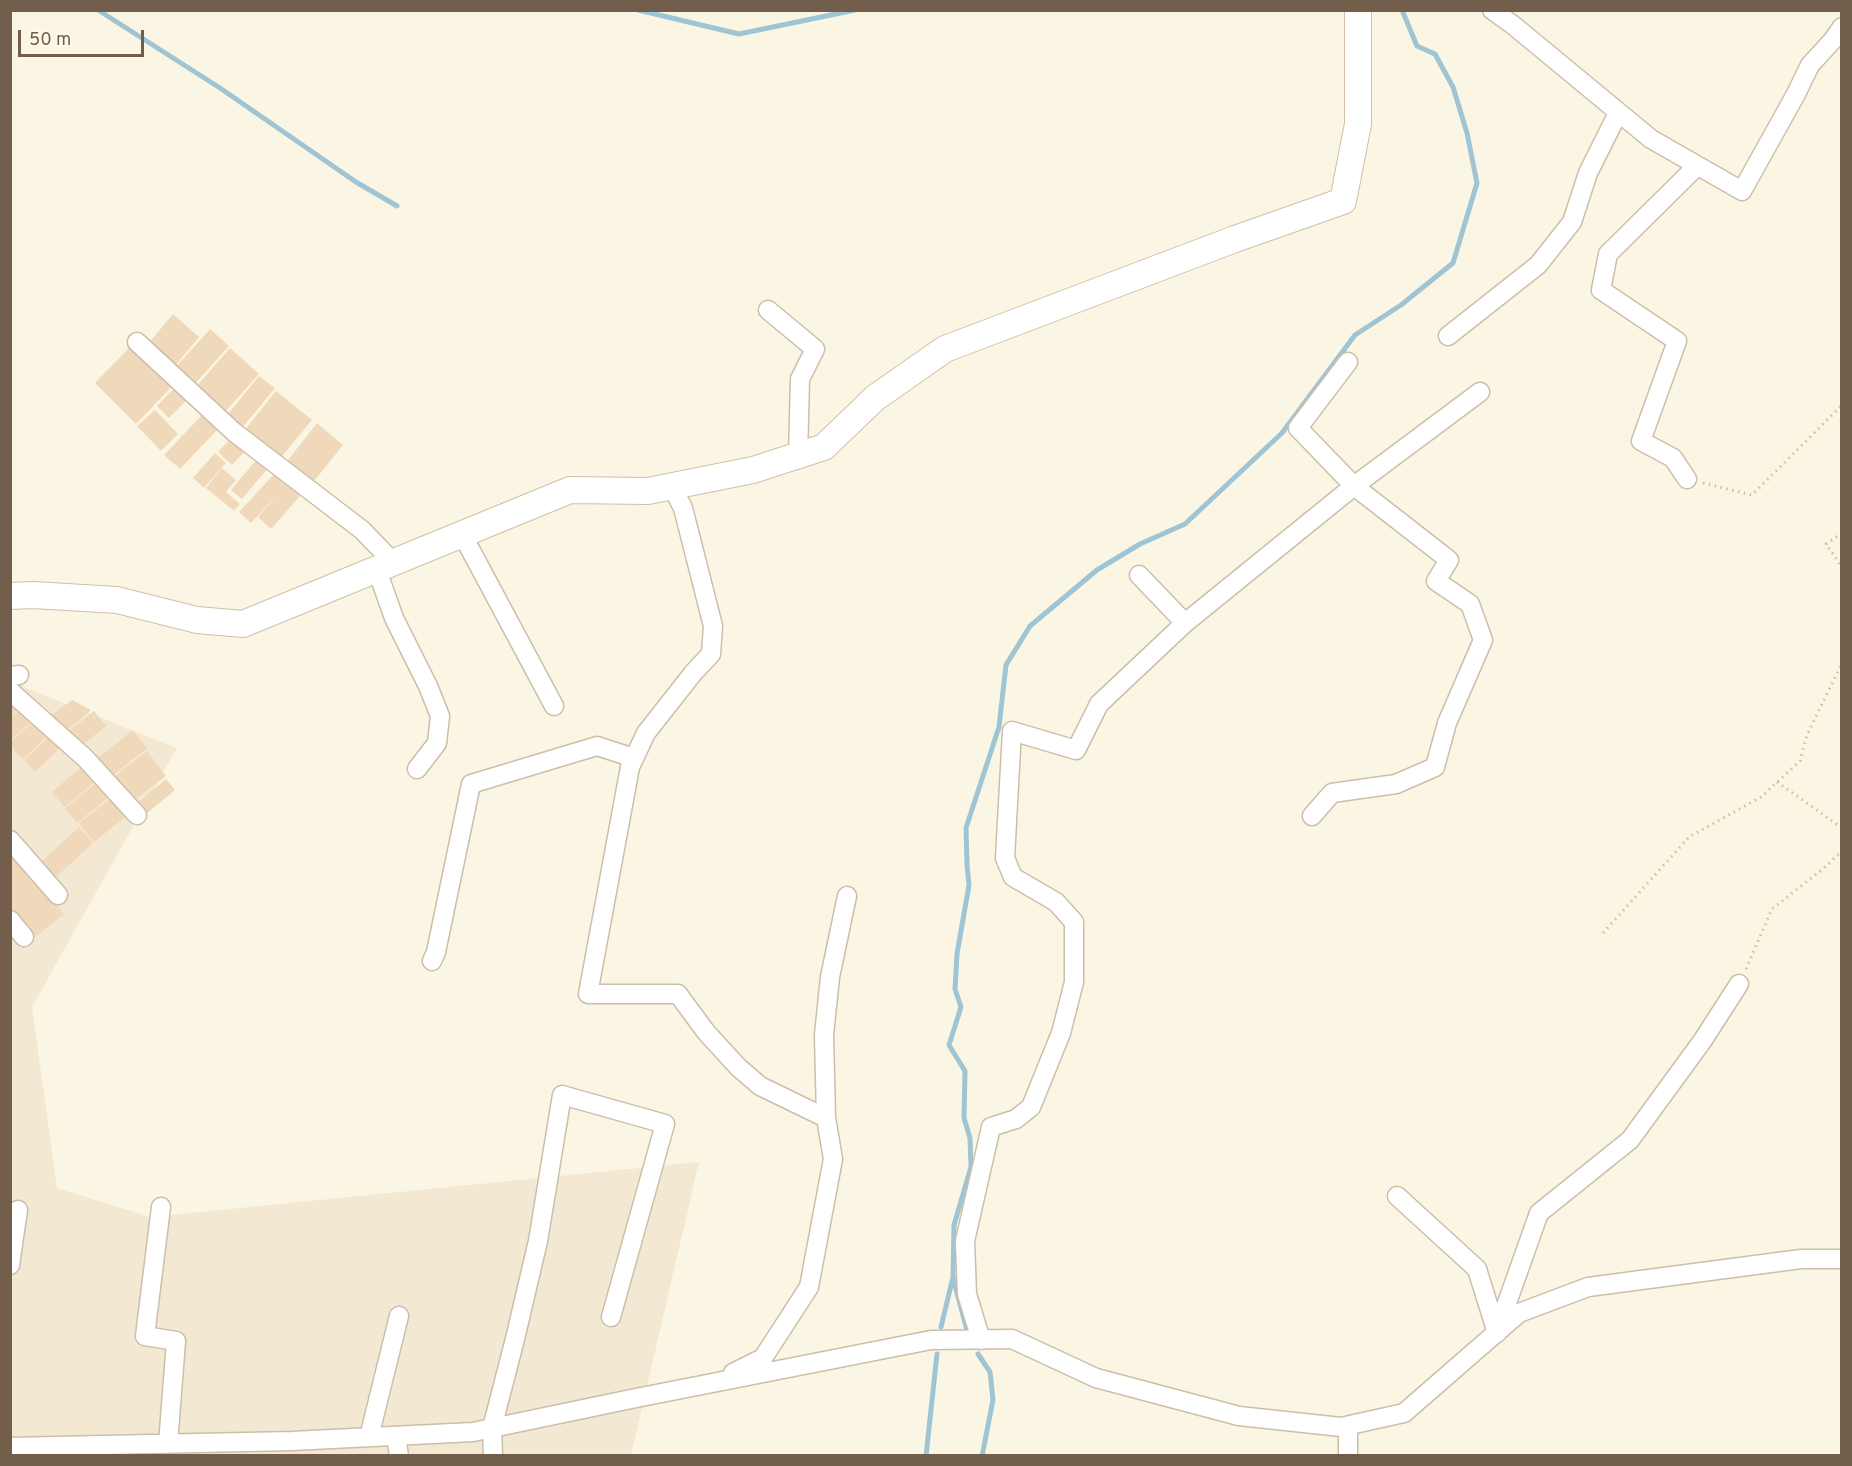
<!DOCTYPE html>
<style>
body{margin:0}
#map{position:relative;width:1852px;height:1466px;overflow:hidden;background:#fbf6e3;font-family:Overpass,sans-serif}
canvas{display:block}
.frame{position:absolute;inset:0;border:12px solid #725e4a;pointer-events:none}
.scale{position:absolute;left:18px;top:30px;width:126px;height:27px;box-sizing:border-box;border:3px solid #725e4a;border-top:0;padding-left:8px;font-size:18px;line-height:21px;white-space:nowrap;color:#725e4a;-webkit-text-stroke:4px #fef9e9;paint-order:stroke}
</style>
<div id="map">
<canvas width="1852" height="1466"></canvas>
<div class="frame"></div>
<div class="scale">50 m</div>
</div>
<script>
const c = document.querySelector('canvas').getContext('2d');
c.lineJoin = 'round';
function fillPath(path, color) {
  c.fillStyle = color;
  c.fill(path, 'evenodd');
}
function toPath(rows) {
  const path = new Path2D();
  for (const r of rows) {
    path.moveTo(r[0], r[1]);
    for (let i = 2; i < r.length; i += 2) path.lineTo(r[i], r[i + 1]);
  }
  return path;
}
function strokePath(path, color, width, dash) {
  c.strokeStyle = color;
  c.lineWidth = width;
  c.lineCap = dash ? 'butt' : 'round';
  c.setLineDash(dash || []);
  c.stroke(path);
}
fillPath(toPath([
 [10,670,24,687,177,748,32,1007,57,1188,150,1217,699,1162,631,1455,11,1455]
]), '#f3e8d2');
strokePath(toPath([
 [98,10,220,88,356,182,397,206],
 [638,10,739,34,855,10],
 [953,1278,967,1330],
 [941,1327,953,1277,954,1225,971,1167,970,1138,964,1118,965,1071,949,1045,961,1007,955,989,957,954,969,885,967,865,966,828,999,727,1006,665,1030,626,1097,570,1140,544,1185,524,1282,433,1355,335,1401,305,1453,263,1477,183,1467,133,1453,87,1435,54,1417,46,1402,10],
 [978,1354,990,1372,993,1400,982,1456],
 [926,1456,937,1354]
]), '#9fc5d5', 5);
fillPath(toPath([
 [173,314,199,337,175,366,149,343],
 [210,329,229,346,194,385,175,368],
 [133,344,174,384,136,424,95,383],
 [230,348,259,374,225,412,196,387],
 [259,376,275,388,242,428,227,415],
 [176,386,188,399,169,418,157,406],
 [276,391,312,420,279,460,244,431],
 [155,410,178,434,161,451,137,426],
 [203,414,218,429,180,469,164,455],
 [317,423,343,445,311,485,285,464],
 [231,438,245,451,232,465,218,452],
 [215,453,226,463,204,488,193,478],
 [257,459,268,468,242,499,231,490],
 [222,468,236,480,226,492,240,504,234,511,206,488],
 [275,473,300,496,271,529,258,517,279,493,251,523,239,512],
 [10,700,18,709,10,716],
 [72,700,91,710,65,732,49,717],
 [20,709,32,721,10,741,10,718],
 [94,711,106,726,79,748,67,733],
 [35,720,48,735,23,759,10,746,10,743],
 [133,730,147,748,113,775,98,758],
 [50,736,61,747,35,772,24,760],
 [147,751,166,776,134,800,115,776],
 [85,764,97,780,64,807,52,792],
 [166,779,175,790,145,815,136,804],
 [99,781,111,795,77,823,65,808],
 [114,796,129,814,94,842,79,823],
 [79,827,93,843,55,878,41,862],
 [10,849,64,914,34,938,10,909]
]), '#f0d8bb');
const street = toPath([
 [1492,10,1513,25,1651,139,1742,191,1796,94,1810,65,1833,40,1842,27],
 [768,310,815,349,800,379,798,455],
 [1448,336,1538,265,1572,222,1588,173,1618,113],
 [137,342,234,432,362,530,394,563],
 [1687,479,1673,458,1641,441,1677,341,1601,290,1608,254,1697,166],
 [672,487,683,508,713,626,711,654,694,672,646,733,630,767,588,994,678,994,706,1032,738,1067,760,1086,826,1118,833,1159,809,1287,763,1358,733,1373],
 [462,534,554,706],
 [377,570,394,618,428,686,440,716,437,743,417,769],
 [1185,623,1354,486,1480,392],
 [10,676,19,675],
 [10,691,85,758,137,815],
 [1312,816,1332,793,1396,784,1435,767,1447,723,1483,640,1470,604,1436,581,1449,560,1354,486,1298,428,1348,362],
 [10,840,58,895],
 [10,920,24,937],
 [432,961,436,952,471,784,597,746,634,758],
 [826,1118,824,1035,830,977,847,896],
 [1397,1196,1477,1269,1497,1333],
 [161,1207,145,1336,176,1341,168,1444],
 [10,1265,18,1210],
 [1497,1331,1539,1213,1630,1140,1703,1040,1739,984],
 [981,1340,967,1294,965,1241,991,1127,1016,1119,1031,1107,1061,1033,1074,982,1074,922,1056,902,1013,877,1005,858,1012,731,1076,750,1099,704,1185,623,1139,575],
 [396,1436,399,1456],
 [369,1437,399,1316],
 [10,1447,292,1441,473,1432,636,1398,931,1340,1012,1339,1096,1378,1239,1416,1341,1427,1404,1413,1519,1313,1588,1287,1801,1259,1842,1259],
 [493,1456,492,1428,515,1339,538,1241,562,1095,665,1124,611,1317],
 [1348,1456,1348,1426]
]);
const secondary = toPath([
 [10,596,33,595,117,600,197,620,243,624,570,490,648,491,753,470,824,447,875,398,945,349,1235,239,1343,201,1358,124,1358,10]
]);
strokePath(street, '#ccbeaa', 21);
strokePath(secondary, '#cfbfa8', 28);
strokePath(toPath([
 [1703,483,1752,495,1842,405],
 [1842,533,1826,544,1842,567],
 [1777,782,1842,828],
 [1603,933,1689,837,1761,797,1800,761,1807,735,1842,663],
 [1746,969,1772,909,1824,868,1842,851]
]), '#d4bc9f', 3, [1.5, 4.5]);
strokePath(street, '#fff', 18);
strokePath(secondary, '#fff', 26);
</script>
